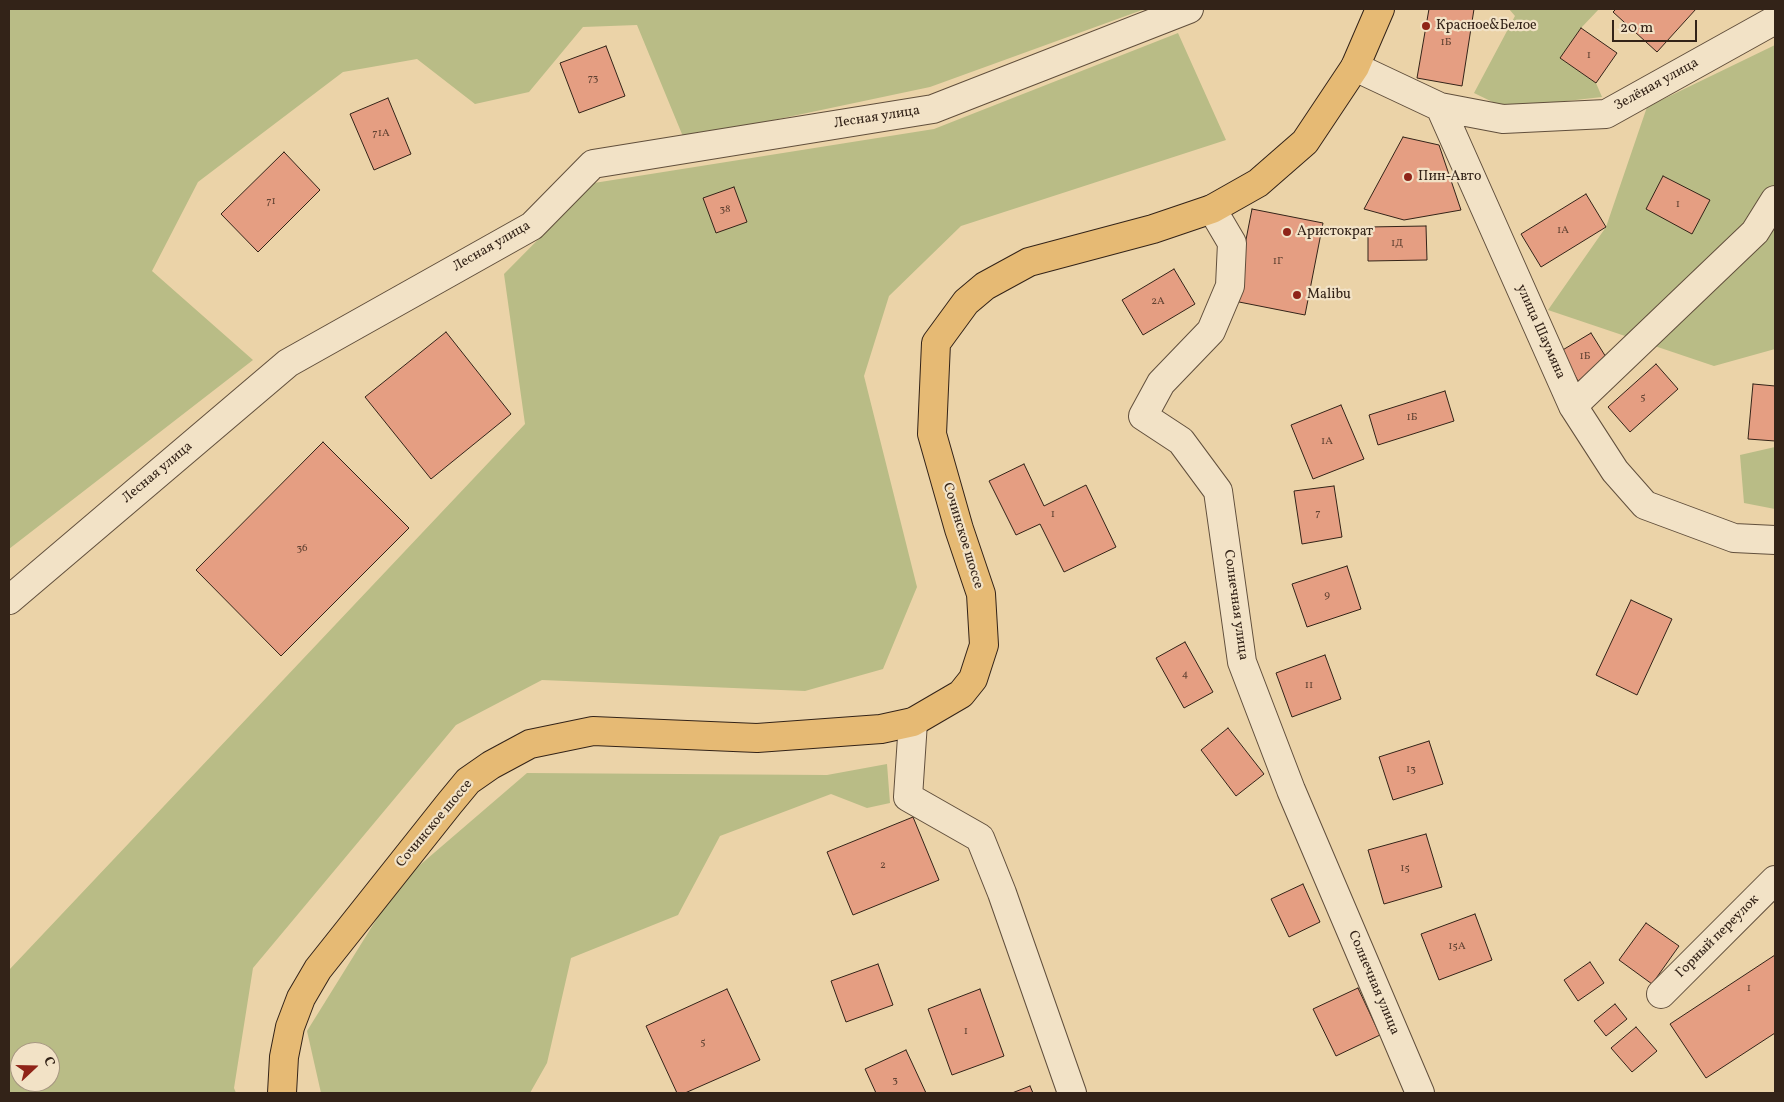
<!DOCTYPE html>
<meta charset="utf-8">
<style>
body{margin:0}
#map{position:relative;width:1784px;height:1102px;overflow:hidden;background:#ebd3a8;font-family:Vollkorn,serif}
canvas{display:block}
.frame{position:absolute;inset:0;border:10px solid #332318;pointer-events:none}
.north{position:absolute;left:10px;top:1042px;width:50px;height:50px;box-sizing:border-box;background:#f2e2c6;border:1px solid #a69680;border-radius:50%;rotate:69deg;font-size:14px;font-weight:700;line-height:20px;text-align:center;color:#332318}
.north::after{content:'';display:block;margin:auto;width:18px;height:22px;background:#8f2418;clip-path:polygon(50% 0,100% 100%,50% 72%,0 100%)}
.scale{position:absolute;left:1612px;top:20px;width:85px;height:22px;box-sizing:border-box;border:2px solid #332318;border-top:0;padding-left:6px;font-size:15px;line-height:18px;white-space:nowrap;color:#332318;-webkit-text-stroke:4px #f2e2c6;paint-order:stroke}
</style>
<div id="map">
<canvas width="1784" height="1102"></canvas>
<div class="frame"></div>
<div class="north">С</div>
<div class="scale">20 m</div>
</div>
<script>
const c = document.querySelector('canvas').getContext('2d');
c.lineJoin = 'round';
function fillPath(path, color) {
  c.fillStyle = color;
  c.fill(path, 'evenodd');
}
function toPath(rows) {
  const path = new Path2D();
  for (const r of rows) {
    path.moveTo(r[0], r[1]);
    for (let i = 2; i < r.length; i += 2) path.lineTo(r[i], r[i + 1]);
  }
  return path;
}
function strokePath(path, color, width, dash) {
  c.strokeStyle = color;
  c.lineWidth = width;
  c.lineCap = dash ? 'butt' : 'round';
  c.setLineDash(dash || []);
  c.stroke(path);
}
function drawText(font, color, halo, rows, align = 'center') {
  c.font = font + ' Vollkorn,serif';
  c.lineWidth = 4.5;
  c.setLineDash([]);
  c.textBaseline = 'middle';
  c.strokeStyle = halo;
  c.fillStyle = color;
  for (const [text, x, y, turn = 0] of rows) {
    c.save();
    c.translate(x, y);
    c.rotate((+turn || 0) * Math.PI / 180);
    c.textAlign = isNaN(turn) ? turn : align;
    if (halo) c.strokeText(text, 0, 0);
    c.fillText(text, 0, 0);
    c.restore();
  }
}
fillPath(toPath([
 [9,9,1145,9,930,87,684,139,637,25,583,27,529,92,475,104,417,59,343,72,198,182,152,271,253,360,9,549],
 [1509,9,1599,9,1581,28,1560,58,1596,83,1602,97,1505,108,1474,93,1515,16],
 [1178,33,1226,140,961,226,889,296,864,376,917,587,883,669,805,691,542,680,456,725,253,968,234,1088,236,1093,9,1093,9,970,525,424,504,274,594,183,934,129],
 [20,1052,50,1052,50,1082,20,1082],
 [1775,45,1775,349,1714,366,1548,310,1606,227,1647,107],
 [1775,447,1775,509,1744,503,1740,455],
 [887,764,890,803,867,808,831,794,720,836,678,915,571,958,547,1063,530,1093,321,1093,307,1031,399,883,527,773,827,775]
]), '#b9bc86');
const building = toPath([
 [1429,9,1474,9,1462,86,1417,78,1429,9],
 [1616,9,1696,9,1657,52,1613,12,1616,9],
 [1581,28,1617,53,1596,83,1560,58,1581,28],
 [606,46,625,96,579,113,560,63,606,46],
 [388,98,411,154,374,170,350,114,388,98],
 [1403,137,1439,145,1461,210,1404,220,1364,209,1403,137],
 [284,152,320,190,258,252,221,214,284,152],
 [1663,176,1710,200,1692,234,1646,209,1663,176],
 [734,187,747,222,716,233,703,198,734,187],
 [1586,194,1606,227,1541,267,1521,234,1586,194],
 [1252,209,1323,223,1305,315,1234,301,1252,209],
 [1426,226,1427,260,1368,261,1368,227,1426,226],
 [1174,269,1195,304,1143,335,1122,300,1174,269],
 [446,332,511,414,431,479,365,397,446,332],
 [1591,333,1609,362,1578,381,1561,351,1591,333],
 [1656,364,1678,389,1630,432,1608,407,1656,364],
 [1753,384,1775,386,1775,441,1748,439,1753,384],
 [1445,391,1454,421,1378,445,1369,415,1445,391],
 [1341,405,1364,459,1313,479,1291,425,1341,405],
 [323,442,409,528,281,656,196,570,323,442],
 [1024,464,1044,506,1086,485,1116,547,1064,572,1040,524,1016,535,989,481,1024,464],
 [1334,486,1342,537,1302,544,1294,491,1334,486],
 [1347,566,1361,609,1307,627,1292,584,1347,566],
 [1631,600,1672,619,1637,695,1596,675,1631,600],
 [1185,642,1213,692,1184,708,1156,658,1185,642],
 [1325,655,1341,699,1292,717,1276,673,1325,655],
 [1228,728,1264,774,1236,796,1201,750,1228,728],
 [1429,741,1443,784,1393,800,1379,757,1429,741],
 [913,817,939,880,853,915,827,852,913,817],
 [1426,834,1442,887,1384,904,1368,850,1426,834],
 [1303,884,1320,922,1289,937,1271,899,1303,884],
 [1475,914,1492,960,1439,980,1421,934,1475,914],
 [1646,923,1679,946,1652,984,1619,960,1646,923],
 [1775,955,1775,1033,1706,1078,1670,1024,1775,955],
 [1590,962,1604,983,1578,1001,1564,980,1590,962],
 [878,964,893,1005,846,1022,831,981,878,964],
 [1358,988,1380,1035,1336,1056,1313,1009,1358,988],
 [727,989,760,1060,685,1093,677,1093,646,1026,727,989],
 [980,989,1004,1056,952,1075,928,1009,980,989],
 [1615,1004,1627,1019,1606,1036,1594,1021,1615,1004],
 [1636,1027,1657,1051,1632,1072,1611,1048,1636,1027],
 [906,1050,926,1093,876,1093,865,1069,906,1050],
 [1030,1086,1033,1093,1012,1093,1030,1086]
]);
fillPath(building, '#e59e82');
strokePath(building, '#332318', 1);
const minor = toPath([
 [1355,67,1440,107,1573,406,1615,471,1645,505,1734,538,1775,540],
 [1440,107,1503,119,1606,114,1775,20],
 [1212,209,1232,243,1230,286,1211,331,1161,383,1143,416,1181,441,1218,491,1242,662,1291,790,1420,1093],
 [1573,406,1755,232,1775,200],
 [9,600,288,363,532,226,593,164,933,109,1189,9],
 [913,722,908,797,980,838,1002,893,1072,1093],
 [1661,994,1775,880]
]);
const highway = toPath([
 [282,1093,284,1057,290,1027,301,998,318,969,449,804,468,781,491,765,530,744,593,731,757,738,881,729,913,722,961,694,973,679,984,645,981,594,959,529,932,434,936,343,966,302,985,286,1029,262,1153,229,1212,209,1258,183,1305,142,1355,67,1380,9]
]);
strokePath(minor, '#614f3c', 30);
strokePath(highway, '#332318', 30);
strokePath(minor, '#f2e2c6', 28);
strokePath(highway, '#e6ba74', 28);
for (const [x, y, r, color] of [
 [1426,26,5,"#8f2418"],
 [1408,177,5,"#8f2418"],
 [1287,232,5,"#8f2418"],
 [1297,295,5,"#8f2418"]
]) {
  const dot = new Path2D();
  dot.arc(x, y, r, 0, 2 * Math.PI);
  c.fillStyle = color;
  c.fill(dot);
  strokePath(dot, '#f2e2c6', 2);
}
drawText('11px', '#604232', null, [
 ["1Б",1446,43],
 ["1",1589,56],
 ["73",593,79],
 ["71А",381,134],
 ["71",271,202],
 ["1",1678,205],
 ["38",725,210],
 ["1А",1563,231],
 ["1Д",1397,244],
 ["1Г",1278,262],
 ["2А",1158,302],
 ["1Б",1585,357],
 ["5",1643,398],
 ["1Б",1412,418],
 ["1А",1327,442],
 ["7",1318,514],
 ["1",1053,515],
 ["36",302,549],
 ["9",1327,596],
 ["4",1185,675],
 ["11",1309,686],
 ["13",1411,770],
 ["2",883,866],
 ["15",1405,869],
 ["15А",1457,947],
 ["1",1749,989],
 ["1",966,1032],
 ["5",703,1043],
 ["3",895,1081]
]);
drawText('14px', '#332318', '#f2e2c6', [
 ["Красное&Белое",1436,26],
 ["Пин-Авто",1418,177],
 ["Аристократ",1297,232],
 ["Malibu",1307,295]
], 'left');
drawText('14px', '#332318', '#f2e2c6', [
 ["Зелёная улица",1657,85,-29],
 ["Лесная улица",877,118,-9],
 ["Лесная улица",492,247,-30],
 ["улица Шаумяна",1540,332,66],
 ["Лесная улица",158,473,-40],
 ["Сочинское шоссе",962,536,73],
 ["Солнечная улица",1235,605,82],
 ["Сочинское шоссе",435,824,-50],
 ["Горный переулок",1718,937,-45],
 ["Солнечная улица",1373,983,67]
]);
</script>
